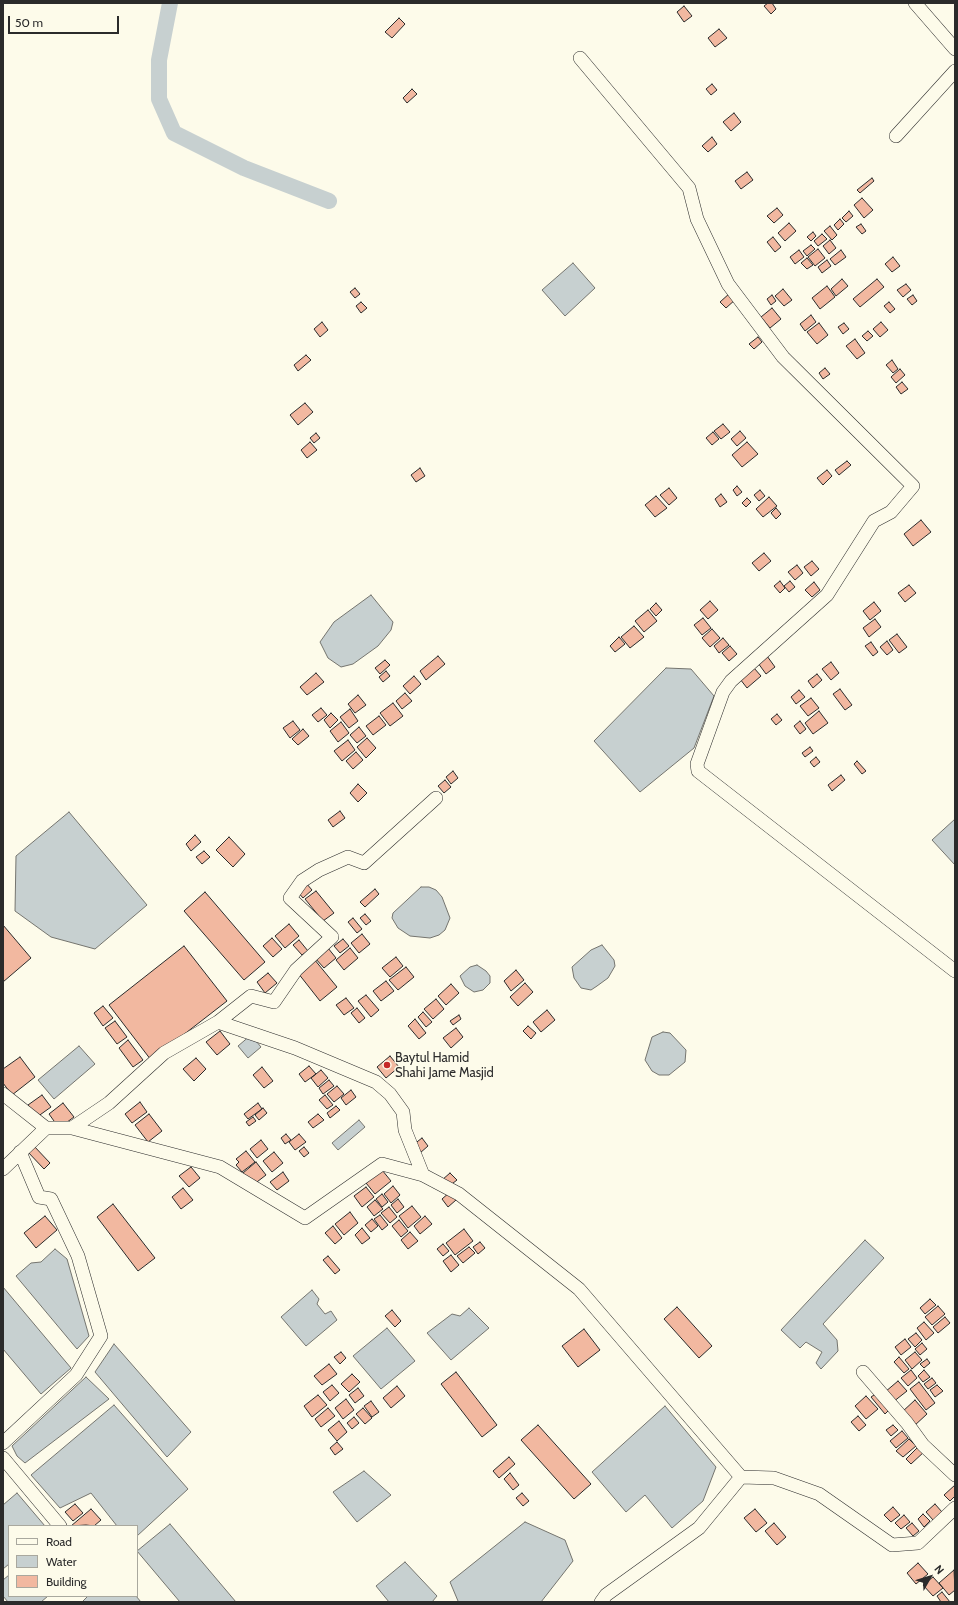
<!DOCTYPE html>
<style>
body{margin:0}
#map{position:relative;width:958px;height:1605px;overflow:hidden;background:#fdfbea;font-family:Cabin,sans-serif}
canvas{display:block}
.frame{position:absolute;inset:0;border:4px solid #2b2b2b;pointer-events:none}
.legend{position:absolute;left:8px;top:1525px;width:130px;height:72px;box-sizing:border-box;background:#fdfbea;border:1px solid #a9a89e;margin:0;padding:5px 7px;list-style:none;font-size:12px;color:#2b2b2b}
.legend li{display:flex;align-items:center;gap:8px;height:20px}
.legend b{width:20px;border:1px solid #a9a89e}
.north{position:absolute;left:910px;top:1557px;width:40px;height:40px;-webkit-text-stroke:3px #fdfbea;paint-order:stroke;rotate:51deg;font-size:11px;font-weight:700;line-height:16px;text-align:center;color:#2b2b2b}
.north::after{content:'';display:block;margin:auto;width:14px;height:18px;background:#2b2b2b;clip-path:polygon(50% 0,100% 100%,50% 72%,0 100%)}
.scale{position:absolute;left:8px;top:16px;width:111px;height:18px;box-sizing:border-box;border:2px solid #2b2b2b;border-top:0;padding-left:5px;font-size:12px;line-height:14px;white-space:nowrap;color:#2b2b2b;-webkit-text-stroke:3px #fdfbea;paint-order:stroke}
</style>
<div id="map">
<canvas width="958" height="1605"></canvas>
<div class="frame"></div>
<ul class="legend">
<li><b style="height:5px;background:#fdfbea"></b>Road</li>
<li><b style="height:11px;background:#c7d0d0"></b>Water</li>
<li><b style="height:11px;background:#f2b8a0"></b>Building</li>
</ul>
<div class="north">N</div>
<div class="scale">50 m</div>
</div>
<script>
const c = document.querySelector('canvas').getContext('2d');
c.lineJoin = 'round';
function fillPath(path, color) {
  c.fillStyle = color;
  c.fill(path, 'evenodd');
}
function toPath(rows) {
  const path = new Path2D();
  for (const r of rows) {
    path.moveTo(r[0], r[1]);
    for (let i = 2; i < r.length; i += 2) path.lineTo(r[i], r[i + 1]);
  }
  return path;
}
function strokePath(path, color, width, dash) {
  c.strokeStyle = color;
  c.lineWidth = width;
  c.lineCap = dash ? 'butt' : 'round';
  c.setLineDash(dash || []);
  c.stroke(path);
}
function drawText(font, color, halo, rows, align = 'center') {
  c.font = font + ' Cabin,sans-serif';
  c.lineWidth = 3;
  c.setLineDash([]);
  c.textBaseline = 'middle';
  c.strokeStyle = halo;
  c.fillStyle = color;
  for (const [text, x, y, turn = 0] of rows) {
    c.save();
    c.translate(x, y);
    c.rotate((+turn || 0) * Math.PI / 180);
    c.textAlign = isNaN(turn) ? turn : align;
    if (halo) c.strokeText(text, 0, 0);
    c.fillText(text, 0, 0);
    c.restore();
  }
}
const water = toPath([
 [573,263,595,288,565,316,542,290,573,263],
 [371,595,393,622,391,630,378,646,353,664,341,667,328,658,320,642,334,622,371,595],
 [666,668,691,669,714,696,694,748,640,792,594,741,666,668],
 [69,812,147,905,95,949,51,937,15,911,16,856,69,812],
 [955,819,955,865,932,840,955,819],
 [421,887,429,887,436,890,442,897,450,918,445,930,439,935,430,938,410,936,398,928,392,918,393,913,421,887],
 [602,945,614,960,615,966,608,978,597,986,591,990,581,988,574,978,572,967,591,950,602,945],
 [477,965,486,971,490,976,490,983,483,990,474,992,465,986,460,976,470,967,477,965],
 [663,1032,670,1033,686,1050,685,1062,669,1075,659,1075,652,1071,645,1060,652,1037,663,1032],
 [251,1035,261,1047,248,1058,238,1046,251,1035],
 [79,1046,95,1064,54,1099,38,1080,79,1046],
 [359,1120,365,1127,338,1150,332,1143,359,1120],
 [865,1240,884,1258,823,1324,837,1340,838,1351,821,1369,816,1363,822,1352,806,1342,800,1348,781,1330,865,1240],
 [55,1249,67,1259,89,1336,77,1349,16,1276,31,1263,41,1262,55,1249],
 [3,1287,71,1368,41,1394,3,1349,3,1287],
 [312,1290,319,1299,317,1304,325,1314,331,1311,337,1320,306,1346,281,1317,312,1290],
 [469,1308,489,1328,451,1360,427,1333,452,1314,460,1316,469,1308],
 [387,1328,415,1361,381,1389,353,1356,387,1328],
 [114,1344,191,1432,167,1457,95,1372,114,1344],
 [86,1377,109,1399,25,1463,17,1456,12,1446,86,1377],
 [114,1405,188,1489,137,1536,137,1526,117,1526,91,1493,60,1508,31,1475,114,1405],
 [665,1406,716,1467,703,1501,672,1528,645,1495,626,1512,592,1472,665,1406],
 [364,1471,391,1495,357,1522,333,1492,364,1471],
 [17,1493,45,1526,9,1526,9,1564,3,1569,3,1505,17,1493],
 [525,1522,565,1540,573,1561,541,1602,457,1602,458,1601,450,1582,525,1522],
 [170,1524,236,1602,180,1602,137,1551,170,1524],
 [405,1562,437,1596,432,1602,389,1602,376,1586,405,1562],
 [9,1575,9,1596,48,1596,41,1602,8,1602,3,1596,3,1580,9,1575],
 [88,1596,136,1596,141,1602,82,1602,88,1596]
]);
fillPath(water, '#c7d0d0');
strokePath(water, '#74746e', 1);
strokePath(toPath([
 [170,3,159,60,159,99,174,133,244,168,329,201]
]), '#c7d0d0', 16);
const building = toPath([
 [768,3,772,3,776,9,771,14,764,6,768,3],
 [684,6,692,16,684,22,677,12,684,6],
 [399,18,405,24,392,38,385,32,399,18],
 [719,29,727,38,715,47,708,38,719,29],
 [712,84,717,90,711,95,706,89,712,84],
 [412,89,417,94,407,103,403,98,412,89],
 [734,113,741,122,731,131,723,122,734,113],
 [712,137,717,144,708,152,702,146,712,137],
 [747,172,753,180,741,189,735,181,747,172],
 [872,178,874,181,860,193,857,190,872,178],
 [862,198,873,210,864,218,854,205,862,198],
 [777,208,783,215,774,223,767,216,777,208],
 [849,211,853,216,846,222,842,218,849,211],
 [840,219,844,224,838,230,834,225,840,219],
 [789,223,796,231,785,241,778,233,789,223],
 [861,224,866,231,862,234,856,227,861,224],
 [830,226,837,235,832,240,824,231,830,226],
 [813,232,816,236,811,241,807,237,813,232],
 [822,234,827,239,818,246,814,241,822,234],
 [773,237,781,247,775,252,767,242,773,237],
 [830,240,836,248,829,254,823,246,830,240],
 [811,245,815,249,807,256,803,251,811,245],
 [818,249,825,258,815,266,808,257,818,249],
 [799,250,804,257,795,264,790,257,799,250],
 [841,250,846,257,835,265,830,259,841,250],
 [893,257,900,266,892,272,885,264,893,257],
 [807,258,813,265,807,269,801,263,807,258],
 [827,260,831,266,822,273,818,267,827,260],
 [842,279,848,286,836,296,831,289,842,279],
 [877,279,884,287,860,307,853,299,877,279],
 [906,284,911,290,903,297,897,290,906,284],
 [827,286,835,297,820,309,812,298,827,286],
 [355,288,360,294,355,298,350,292,355,288],
 [783,289,792,300,784,306,775,296,783,289],
 [730,293,736,299,726,308,720,302,730,293],
 [772,295,776,301,771,305,767,299,772,295],
 [913,295,917,301,912,305,907,299,913,295],
 [361,302,367,308,361,313,356,306,361,302],
 [889,302,895,309,890,313,884,306,889,302],
 [772,308,781,319,770,328,761,317,772,308],
 [811,315,816,322,805,331,800,324,811,315],
 [322,322,328,330,320,337,314,329,322,322],
 [881,322,888,330,880,337,873,329,881,322],
 [819,323,828,335,817,344,807,332,819,323],
 [844,323,849,329,843,334,838,327,844,323],
 [868,331,873,336,867,341,862,336,868,331],
 [758,337,762,342,754,349,749,344,758,337],
 [855,339,865,353,857,359,846,346,855,339],
 [306,355,311,360,298,371,294,365,306,355],
 [892,360,898,369,893,373,886,365,892,360],
 [825,368,830,374,823,379,819,373,825,368],
 [900,369,905,375,896,383,891,377,900,369],
 [902,382,908,389,901,394,896,387,902,382],
 [305,403,313,412,298,425,290,415,305,403],
 [723,424,730,432,721,439,714,431,723,424],
 [740,431,746,438,737,446,731,439,740,431],
 [713,432,719,439,712,445,706,438,713,432],
 [316,433,320,438,314,443,310,438,316,433],
 [310,442,317,450,307,458,301,450,310,442],
 [747,442,758,454,742,467,732,455,747,442],
 [847,461,851,465,839,475,835,470,847,461],
 [420,468,425,476,416,482,411,475,420,468],
 [827,470,832,476,823,485,817,478,827,470],
 [737,486,742,492,737,496,733,490,737,486],
 [669,488,677,498,669,505,660,495,669,488],
 [760,490,765,496,759,501,754,495,760,490],
 [721,494,727,502,720,507,715,499,721,494],
 [656,496,667,508,655,517,645,505,656,496],
 [769,497,777,506,763,517,756,509,769,497],
 [747,498,751,502,746,507,742,503,747,498],
 [776,508,781,514,776,519,771,513,776,508],
 [921,520,931,532,913,546,904,534,921,520],
 [764,553,771,561,759,571,752,563,764,553],
 [812,561,819,569,811,576,804,567,812,561],
 [797,565,803,573,795,580,788,572,797,565],
 [780,581,785,588,780,593,774,586,780,581],
 [790,581,795,587,789,592,784,586,790,581],
 [814,582,820,590,812,597,805,590,814,582],
 [909,585,916,593,905,602,898,593,909,585],
 [710,601,718,610,708,619,700,610,710,601],
 [874,602,881,611,870,620,863,611,874,602],
 [656,603,662,610,656,616,650,609,656,603],
 [648,610,657,621,644,632,635,621,648,610],
 [703,618,711,628,702,635,694,625,703,618],
 [875,619,881,627,869,637,863,628,875,619],
 [634,626,644,637,630,648,621,637,634,626],
 [712,629,720,638,710,647,702,638,712,629],
 [897,634,907,647,899,653,889,640,897,634],
 [619,637,625,644,615,652,610,646,619,637],
 [723,638,729,645,719,653,714,646,723,638],
 [887,641,893,650,887,655,880,647,887,641],
 [871,642,878,652,873,656,865,646,871,642],
 [730,646,737,654,729,661,722,653,730,646],
 [438,656,445,664,426,680,420,671,438,656],
 [767,656,775,667,766,674,758,663,767,656],
 [385,660,390,665,380,674,375,668,385,660],
 [831,662,839,673,831,680,822,669,831,662],
 [754,668,761,676,747,688,740,679,754,668],
 [386,671,390,676,383,682,379,677,386,671],
 [316,673,324,682,307,695,300,687,316,673],
 [817,674,822,680,813,688,808,681,817,674],
 [414,676,421,684,410,694,403,686,414,676],
 [840,689,852,705,845,710,833,694,840,689],
 [799,690,805,697,796,704,791,697,799,690],
 [405,693,412,701,402,709,396,701,405,693],
 [358,695,366,705,355,713,348,704,358,695],
 [811,698,819,708,808,716,800,706,811,698],
 [393,703,403,716,390,726,380,713,393,703],
 [321,708,327,715,318,722,312,715,321,708],
 [350,709,358,721,349,728,340,717,350,709],
 [819,711,828,723,813,734,805,723,819,711],
 [331,713,338,720,330,728,324,720,331,713],
 [777,714,782,720,776,725,771,719,777,714],
 [379,716,386,725,373,735,366,726,379,716],
 [293,721,300,730,290,738,283,728,293,721],
 [800,721,806,729,800,734,794,726,800,721],
 [341,722,349,733,338,742,330,731,341,722],
 [359,727,366,736,357,743,350,735,359,727],
 [303,729,309,736,298,745,292,739,303,729],
 [367,738,376,748,366,758,357,747,367,738],
 [348,740,355,750,342,761,334,751,348,740],
 [810,747,813,751,805,757,802,753,810,747],
 [356,752,363,760,353,769,346,761,356,752],
 [816,757,820,762,814,767,810,762,816,757],
 [857,761,866,771,862,774,854,764,857,761],
 [453,771,458,778,451,784,446,777,453,771],
 [841,775,845,780,832,791,828,785,841,775],
 [445,780,451,787,444,793,438,786,445,780],
 [358,784,367,793,358,802,350,793,358,784],
 [340,811,345,818,333,827,328,820,340,811],
 [195,835,201,842,191,851,186,844,195,835],
 [229,837,245,854,233,867,216,850,229,837],
 [204,851,210,857,202,864,196,857,204,851],
 [306,883,312,890,303,898,297,891,306,883],
 [375,889,379,894,365,907,360,902,375,889],
 [316,891,334,913,323,921,305,899,316,891],
 [205,892,265,962,244,980,184,911,205,892],
 [365,914,371,921,366,925,360,918,365,914],
 [353,918,362,929,357,933,348,922,353,918],
 [289,924,299,936,285,948,275,936,289,924],
 [3,925,31,958,3,982,3,925],
 [362,934,370,944,359,953,351,943,362,934],
 [272,938,282,949,273,957,263,946,272,938],
 [343,939,349,946,340,953,334,946,343,939],
 [299,940,308,951,302,955,293,945,299,940],
 [184,946,227,1001,151,1060,109,1005,184,946],
 [328,948,336,958,324,968,315,958,328,948],
 [350,948,358,958,344,970,336,960,350,948],
 [396,957,403,966,390,977,382,968,396,957],
 [314,959,337,987,320,1001,298,973,314,959],
 [406,967,414,977,398,990,389,980,406,967],
 [516,970,524,980,511,991,504,981,516,970],
 [268,973,277,983,265,993,257,982,268,973],
 [386,981,394,991,381,1001,373,991,386,981],
 [525,983,533,992,518,1006,510,997,525,983],
 [451,984,459,993,446,1005,438,996,451,984],
 [366,995,379,1010,371,1017,358,1001,366,995],
 [346,998,354,1008,344,1015,336,1005,346,998],
 [436,999,444,1009,433,1019,424,1009,436,999],
 [103,1006,113,1018,103,1026,94,1013,103,1006],
 [357,1008,365,1018,359,1023,351,1013,357,1008],
 [547,1010,555,1020,541,1032,533,1022,547,1010],
 [423,1012,432,1022,426,1027,418,1017,423,1012],
 [459,1015,461,1019,453,1025,450,1021,459,1015],
 [415,1019,426,1033,419,1039,408,1026,415,1019],
 [115,1021,127,1037,117,1044,105,1028,115,1021],
 [528,1026,536,1033,531,1039,523,1031,528,1026],
 [456,1028,463,1037,451,1048,443,1038,456,1028],
 [220,1031,230,1044,217,1055,206,1042,220,1031],
 [128,1040,143,1060,133,1067,119,1048,128,1040],
 [390,1056,399,1067,386,1078,377,1067,390,1056],
 [20,1057,35,1077,12,1095,3,1083,3,1069,20,1057],
 [196,1058,206,1069,194,1081,183,1069,196,1058],
 [309,1066,316,1074,305,1082,299,1074,309,1066],
 [262,1067,273,1081,264,1088,253,1075,262,1067],
 [321,1070,328,1078,318,1087,311,1078,321,1070],
 [329,1080,334,1086,323,1094,319,1088,329,1080],
 [337,1086,344,1094,334,1102,327,1094,337,1086],
 [351,1090,356,1097,346,1105,341,1098,351,1090],
 [42,1095,51,1107,37,1117,28,1105,42,1095],
 [325,1095,333,1105,327,1109,319,1100,325,1095],
 [140,1102,147,1112,132,1123,125,1114,140,1102],
 [63,1103,74,1117,59,1128,49,1114,63,1103],
 [258,1103,262,1109,248,1119,244,1114,258,1103],
 [336,1106,340,1110,330,1118,327,1113,336,1106],
 [263,1108,267,1113,259,1120,255,1115,263,1108],
 [149,1114,162,1131,148,1142,135,1125,149,1114],
 [318,1114,324,1120,313,1128,308,1122,318,1114],
 [253,1117,256,1121,249,1126,246,1122,253,1117],
 [286,1134,291,1140,285,1144,281,1138,286,1134],
 [299,1134,306,1142,295,1150,289,1142,299,1134],
 [422,1138,428,1146,420,1153,413,1145,422,1138],
 [261,1140,268,1149,257,1158,250,1149,261,1140],
 [33,1145,50,1163,44,1169,27,1151,33,1145],
 [304,1147,309,1153,304,1157,299,1151,304,1147],
 [246,1151,255,1162,242,1172,236,1165,239,1162,236,1159,246,1151],
 [274,1152,283,1163,272,1172,263,1161,274,1152],
 [256,1162,266,1175,253,1185,243,1173,256,1162],
 [191,1167,200,1178,189,1187,179,1176,191,1167],
 [382,1170,391,1181,375,1194,366,1183,382,1170],
 [283,1172,289,1181,277,1190,270,1182,283,1172],
 [450,1173,457,1180,448,1187,442,1180,450,1173],
 [393,1186,400,1195,391,1203,384,1194,393,1186],
 [366,1187,374,1197,362,1207,354,1196,366,1187],
 [183,1188,193,1200,181,1209,172,1197,183,1188],
 [450,1192,456,1200,448,1207,442,1199,450,1192],
 [382,1194,388,1202,382,1207,376,1199,382,1194],
 [398,1199,404,1207,397,1213,391,1205,398,1199],
 [375,1200,383,1209,374,1216,367,1207,375,1200],
 [113,1204,155,1258,138,1271,97,1217,113,1204],
 [412,1206,421,1217,408,1228,399,1216,412,1206],
 [389,1207,397,1217,390,1223,381,1213,389,1207],
 [350,1212,358,1223,344,1235,335,1224,350,1212],
 [380,1215,388,1225,382,1230,374,1219,380,1215],
 [45,1216,57,1230,36,1248,24,1233,45,1216],
 [425,1216,432,1224,420,1234,414,1226,425,1216],
 [372,1219,378,1226,371,1232,365,1225,372,1219],
 [399,1220,408,1231,401,1237,392,1226,399,1220],
 [333,1226,342,1238,335,1244,325,1233,333,1226],
 [362,1228,370,1238,362,1244,355,1235,362,1228],
 [464,1229,473,1241,455,1255,446,1243,464,1229],
 [410,1232,418,1241,408,1249,401,1240,410,1232],
 [480,1242,485,1248,478,1254,473,1247,480,1242],
 [443,1244,449,1251,443,1256,437,1249,443,1244],
 [469,1247,475,1253,463,1263,457,1256,469,1247],
 [451,1255,459,1265,451,1272,443,1261,451,1255],
 [328,1256,340,1270,335,1274,323,1260,328,1256],
 [930,1299,936,1305,925,1314,920,1308,930,1299],
 [938,1306,945,1314,932,1325,925,1317,938,1306],
 [677,1307,712,1346,699,1358,664,1319,677,1307],
 [392,1310,401,1321,395,1327,385,1316,392,1310],
 [945,1317,950,1323,938,1333,933,1327,945,1317],
 [924,1322,934,1333,926,1340,917,1328,924,1322],
 [584,1329,600,1350,578,1367,562,1346,584,1329],
 [916,1333,922,1340,915,1347,908,1339,916,1333],
 [905,1339,911,1347,901,1355,895,1347,905,1339],
 [922,1343,927,1349,920,1355,915,1349,922,1343],
 [341,1352,346,1358,340,1364,334,1357,341,1352],
 [915,1352,922,1360,912,1369,905,1360,915,1352],
 [899,1357,909,1369,904,1373,894,1362,899,1357],
 [927,1359,930,1363,924,1368,920,1364,927,1359],
 [329,1364,337,1374,322,1385,314,1376,329,1364],
 [911,1370,917,1378,908,1386,901,1378,911,1370],
 [924,1370,930,1377,923,1382,918,1376,924,1370],
 [456,1372,497,1425,482,1437,441,1384,456,1372],
 [352,1374,360,1382,349,1392,341,1384,352,1374],
 [932,1378,936,1383,928,1389,924,1384,932,1378],
 [898,1381,907,1391,893,1402,885,1392,898,1381],
 [919,1382,935,1403,926,1410,910,1389,919,1382],
 [332,1385,339,1393,330,1401,323,1392,332,1385],
 [937,1385,943,1391,935,1397,930,1390,937,1385],
 [397,1386,405,1396,391,1408,383,1398,397,1386],
 [358,1388,364,1396,355,1403,349,1395,358,1388],
 [877,1393,890,1409,885,1414,871,1397,877,1393],
 [318,1395,327,1405,312,1417,304,1406,318,1395],
 [866,1396,878,1409,866,1419,855,1406,866,1396],
 [346,1399,354,1410,343,1419,335,1408,346,1399],
 [915,1400,927,1414,914,1426,902,1412,915,1400],
 [371,1401,379,1412,372,1417,364,1406,371,1401],
 [328,1408,335,1416,321,1427,315,1419,328,1408],
 [363,1408,372,1418,365,1424,356,1414,363,1408],
 [858,1416,866,1425,859,1431,851,1422,858,1416],
 [354,1417,359,1423,352,1429,347,1423,354,1417],
 [339,1421,347,1432,337,1441,328,1430,339,1421],
 [538,1425,591,1484,574,1499,521,1440,538,1425],
 [893,1425,898,1430,891,1436,886,1430,893,1425],
 [902,1431,908,1438,896,1448,890,1441,902,1431],
 [909,1439,916,1446,903,1457,896,1451,909,1439],
 [337,1442,343,1449,335,1455,330,1448,337,1442],
 [919,1446,925,1451,911,1464,906,1459,919,1446],
 [509,1457,515,1464,499,1478,493,1471,509,1457],
 [510,1473,519,1485,513,1490,504,1479,510,1473],
 [955,1485,955,1496,950,1501,944,1495,955,1485],
 [522,1493,529,1501,523,1506,516,1498,522,1493],
 [75,1504,83,1513,73,1521,65,1512,75,1504],
 [935,1504,942,1512,933,1520,926,1512,935,1504],
 [893,1507,900,1515,891,1522,884,1515,893,1507],
 [91,1509,101,1520,94,1526,86,1525,71,1526,91,1509],
 [755,1509,767,1523,756,1532,744,1518,755,1509],
 [923,1514,930,1521,924,1527,918,1519,923,1514],
 [904,1515,910,1522,901,1529,895,1523,904,1515],
 [774,1523,786,1537,777,1545,765,1531,774,1523],
 [912,1523,919,1531,913,1536,906,1528,912,1523],
 [918,1563,928,1574,916,1584,907,1573,918,1563],
 [954,1570,955,1590,949,1595,939,1583,954,1570],
 [933,1577,943,1588,933,1596,923,1585,933,1577],
 [942,1592,950,1602,941,1602,937,1596,942,1592]
]);
fillPath(building, '#f2b8a0');
strokePath(building, '#2b2b2b', 1);
const street = toPath([
 [915,3,955,49],
 [580,58,689,188,697,219,728,284,783,357,913,486,891,512,874,521,827,595,731,681,723,692,697,764,698,771,955,971],
 [896,136,955,71],
 [3,1094,46,1128,72,1128,220,1167,305,1218,382,1164,423,1175,459,1194,579,1289,741,1477,774,1478,819,1494,892,1545,918,1543,955,1508],
 [72,1128,109,1103,164,1053,218,1022],
 [3,1169,46,1128],
 [423,1175,405,1130,403,1112,390,1094,376,1082,295,1048,218,1022,251,996,274,1002,296,970,332,937,290,898,302,881,319,870,348,857,364,863,436,798],
 [863,1372,907,1423,923,1445,955,1475],
 [3,1443,76,1375,101,1336,78,1256,51,1199,39,1197,20,1152],
 [3,1458,60,1526],
 [601,1602,606,1595,699,1528,741,1477]
]);
strokePath(street, '#2b2b2b', 14);
strokePath(street, '#fdfbea', 13);
for (const [x, y, r, color] of [
 [387,1065,4,"#c62828"]
]) {
  const dot = new Path2D();
  dot.arc(x, y, r, 0, 2 * Math.PI);
  c.fillStyle = color;
  c.fill(dot);
  strokePath(dot, '#fdfbea', 1.5);
}
drawText('13px', '#2b2b2b', '#fdfbea', [
 ["Baytul Hamid",395,1058],
 ["Shahi Jame Masjid",395,1073]
], 'left');
</script>
